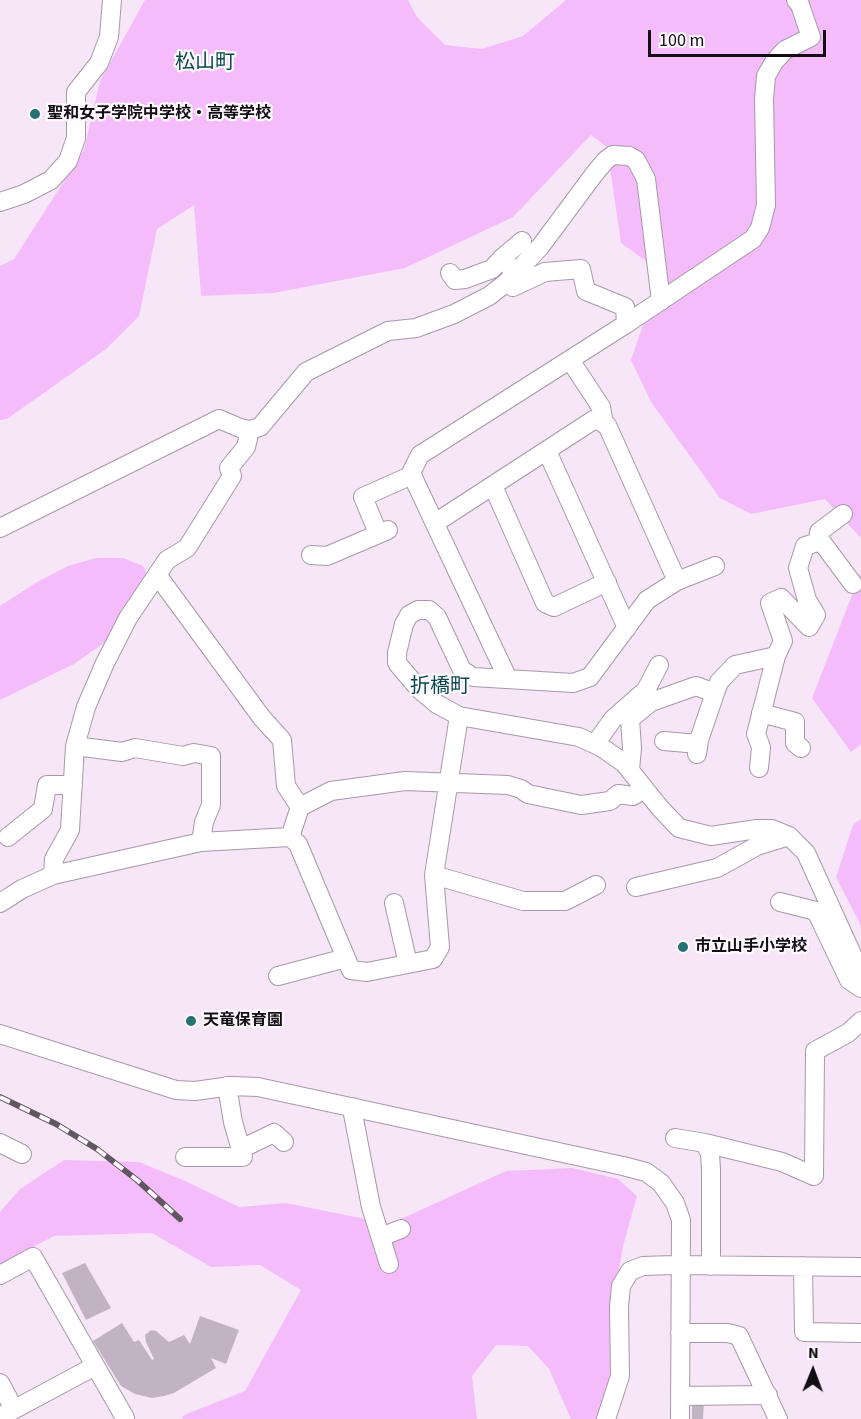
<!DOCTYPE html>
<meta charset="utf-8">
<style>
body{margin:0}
#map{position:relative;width:861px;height:1419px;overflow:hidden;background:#f6e6f8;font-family:"Source Sans 3",sans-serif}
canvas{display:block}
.north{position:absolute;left:783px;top:1341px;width:60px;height:60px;-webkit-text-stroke:4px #fdf7fe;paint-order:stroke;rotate:1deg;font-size:16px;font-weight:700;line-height:24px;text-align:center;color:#130e14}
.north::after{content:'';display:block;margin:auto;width:21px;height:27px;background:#130e14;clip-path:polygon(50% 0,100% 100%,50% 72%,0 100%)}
.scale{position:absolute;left:648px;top:30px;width:178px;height:27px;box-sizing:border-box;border:3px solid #130e14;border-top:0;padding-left:8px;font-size:18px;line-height:21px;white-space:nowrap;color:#130e14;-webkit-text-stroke:4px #fdf7fe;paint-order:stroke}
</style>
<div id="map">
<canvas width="861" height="1419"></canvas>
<div class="north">N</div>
<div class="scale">100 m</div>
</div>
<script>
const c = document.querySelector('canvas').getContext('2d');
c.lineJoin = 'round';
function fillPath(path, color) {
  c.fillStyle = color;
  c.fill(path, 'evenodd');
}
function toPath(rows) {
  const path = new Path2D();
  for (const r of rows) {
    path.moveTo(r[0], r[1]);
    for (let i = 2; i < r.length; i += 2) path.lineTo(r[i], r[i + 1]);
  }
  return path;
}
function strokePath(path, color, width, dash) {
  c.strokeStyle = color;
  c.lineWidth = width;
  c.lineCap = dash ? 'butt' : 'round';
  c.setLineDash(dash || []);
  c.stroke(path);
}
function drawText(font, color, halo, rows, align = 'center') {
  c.font = font + ' "Source Sans 3","Noto Sans JP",sans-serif';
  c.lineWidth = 4.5;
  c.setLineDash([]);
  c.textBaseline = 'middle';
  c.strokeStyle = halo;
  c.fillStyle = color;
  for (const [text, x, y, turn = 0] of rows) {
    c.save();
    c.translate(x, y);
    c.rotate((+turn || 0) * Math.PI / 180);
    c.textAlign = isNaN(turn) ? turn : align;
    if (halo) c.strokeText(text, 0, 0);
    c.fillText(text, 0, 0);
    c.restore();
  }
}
fillPath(toPath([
 [145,0,408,0,417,17,445,45,482,49,523,36,566,0,861,0,861,538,825,499,751,514,720,498,651,402,631,360,661,272,621,243,607,147,591,135,513,217,405,268,273,293,201,296,194,205,157,229,139,316,106,349,7,419,0,420,0,266,14,259,84,150,100,81],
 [96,558,123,558,143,566,149,578,111,638,74,664,0,700,0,606,37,582,68,566],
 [861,572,861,744,851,752,812,698],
 [861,819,861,926,836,877,853,825],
 [64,1160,139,1162,183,1180,239,1207,286,1203,390,1224,506,1171,572,1168,618,1179,637,1196,623,1246,613,1304,608,1410,598,1419,571,1419,549,1369,528,1346,496,1345,472,1376,477,1419,182,1419,184,1415,245,1391,301,1290,260,1265,211,1267,152,1233,54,1236,0,1264,0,1212,20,1189]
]), '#f5bcfc');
fillPath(toPath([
 [85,1263,111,1308,86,1320,62,1273],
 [200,1316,239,1330,226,1364,211,1358,216,1368,174,1393,164,1396,152,1398,135,1394,121,1386,93,1341,122,1323,134,1342,139,1340,152,1360,154,1359,146,1342,145,1335,151,1330,156,1331,169,1342,184,1335,190,1344],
 [692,1401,704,1401,703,1419,692,1419]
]), '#c2b3c4');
const minor = toPath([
 [0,202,24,194,51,180,68,161,76,138,76,92,99,63,109,37,112,0],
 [510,267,502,258,522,241],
 [450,273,455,280,465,279,492,269,502,258],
 [507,282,513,287,545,272,581,269,586,291,625,307,626,324,420,455,411,473,508,679],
 [626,324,753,239,760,228,766,205,764,99,766,76,774,62,785,50,811,37,800,5,796,0],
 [570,360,601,407,604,424],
 [547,451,627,628],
 [493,486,545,603,554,607,607,582],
 [435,523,595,419,607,425,677,581,647,600,590,677,573,683,473,677,462,670,437,617,429,610,418,610,409,615,404,624,397,653,397,663,419,689,437,704,459,716,579,737,601,747,624,763,660,808,679,828,711,836,757,829,772,829,789,836,806,853,861,974],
 [0,528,219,419,240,428,250,430,260,427,306,372,388,331,416,328,454,314,489,296,507,282,540,247,595,173,606,160,613,155,629,156,636,160,646,179,661,301],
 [378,533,363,497,412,475],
 [818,541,819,532,843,514],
 [311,555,327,556,388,530],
 [158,576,262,718,282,740,286,786,300,807],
 [677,581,715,566],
 [776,656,783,641,770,603,781,598,809,627,816,615,807,600,798,568,805,546,821,541,853,584],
 [715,693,719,682,735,665,776,656,756,734,761,747,759,768],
 [761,713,795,722,795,743,801,748],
 [664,741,698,744],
 [595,744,613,719,646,690,659,665],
 [75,746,122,752,135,748,183,756,194,753,211,756,211,805,204,822,201,842],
 [630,770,632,748,630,719,651,702,696,686,715,693,699,740,697,754],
 [8,837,43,809,47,785,73,785],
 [290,837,300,807,331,791,405,781,508,785,521,789,528,794,581,805,610,801,618,794,633,796,644,789],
 [53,875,54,859,70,830,75,746,86,707,105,663,128,618,167,560,187,548,232,476,229,468,246,447,250,430],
 [434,875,523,901,565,901,596,885],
 [636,887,717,868,757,846,789,836],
 [780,902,816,911,849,980,861,988],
 [0,903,22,889,53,875,201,842,290,837,298,844,351,970,367,972,433,959,440,947,434,875,459,716],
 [394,903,408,964],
 [278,976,346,958],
 [0,1034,176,1090,195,1091,231,1086,258,1087,623,1166,646,1172,661,1183,675,1203,681,1220,680,1419],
 [353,1107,353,1114,371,1207,389,1264],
 [675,1138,705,1143,710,1154,711,1169,711,1266],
 [0,1143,22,1154],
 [705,1143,782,1162,814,1176,815,1051,848,1033,861,1021],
 [241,1149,274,1133,284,1142],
 [185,1157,243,1157,233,1122,227,1086],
 [381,1237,401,1229],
 [803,1266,804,1332,861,1333],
 [0,1275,33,1257,125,1418],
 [680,1333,728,1333,739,1336,778,1419],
 [0,1383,14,1409],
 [680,1396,768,1395],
 [0,1417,95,1366],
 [606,1419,620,1376,619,1307,621,1286,630,1271,643,1266,674,1265,861,1267]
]);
strokePath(minor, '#a798a9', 20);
strokePath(minor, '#fff', 18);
const rail = toPath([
 [0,1097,56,1124,97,1149,137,1180,180,1219]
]);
strokePath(rail, '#605761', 6);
strokePath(rail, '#fdf7fe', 4, [11]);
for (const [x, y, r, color] of [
 [35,114,6,"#267173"],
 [683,947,6,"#267173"],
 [191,1021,6,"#267173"]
]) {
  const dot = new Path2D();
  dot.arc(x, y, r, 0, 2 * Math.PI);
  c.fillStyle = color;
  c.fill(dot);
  strokePath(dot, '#fdf7fe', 2);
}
drawText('bold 16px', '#130e14', '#fdf7fe', [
 ["聖和女子学院中学校・高等学校",47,114],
 ["市立山手小学校",695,947],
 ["天竜保育園",203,1021]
], 'left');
drawText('20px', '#07494b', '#fdf7fe', [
 ["松山町",205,64],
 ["折橋町",440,688]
]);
</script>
